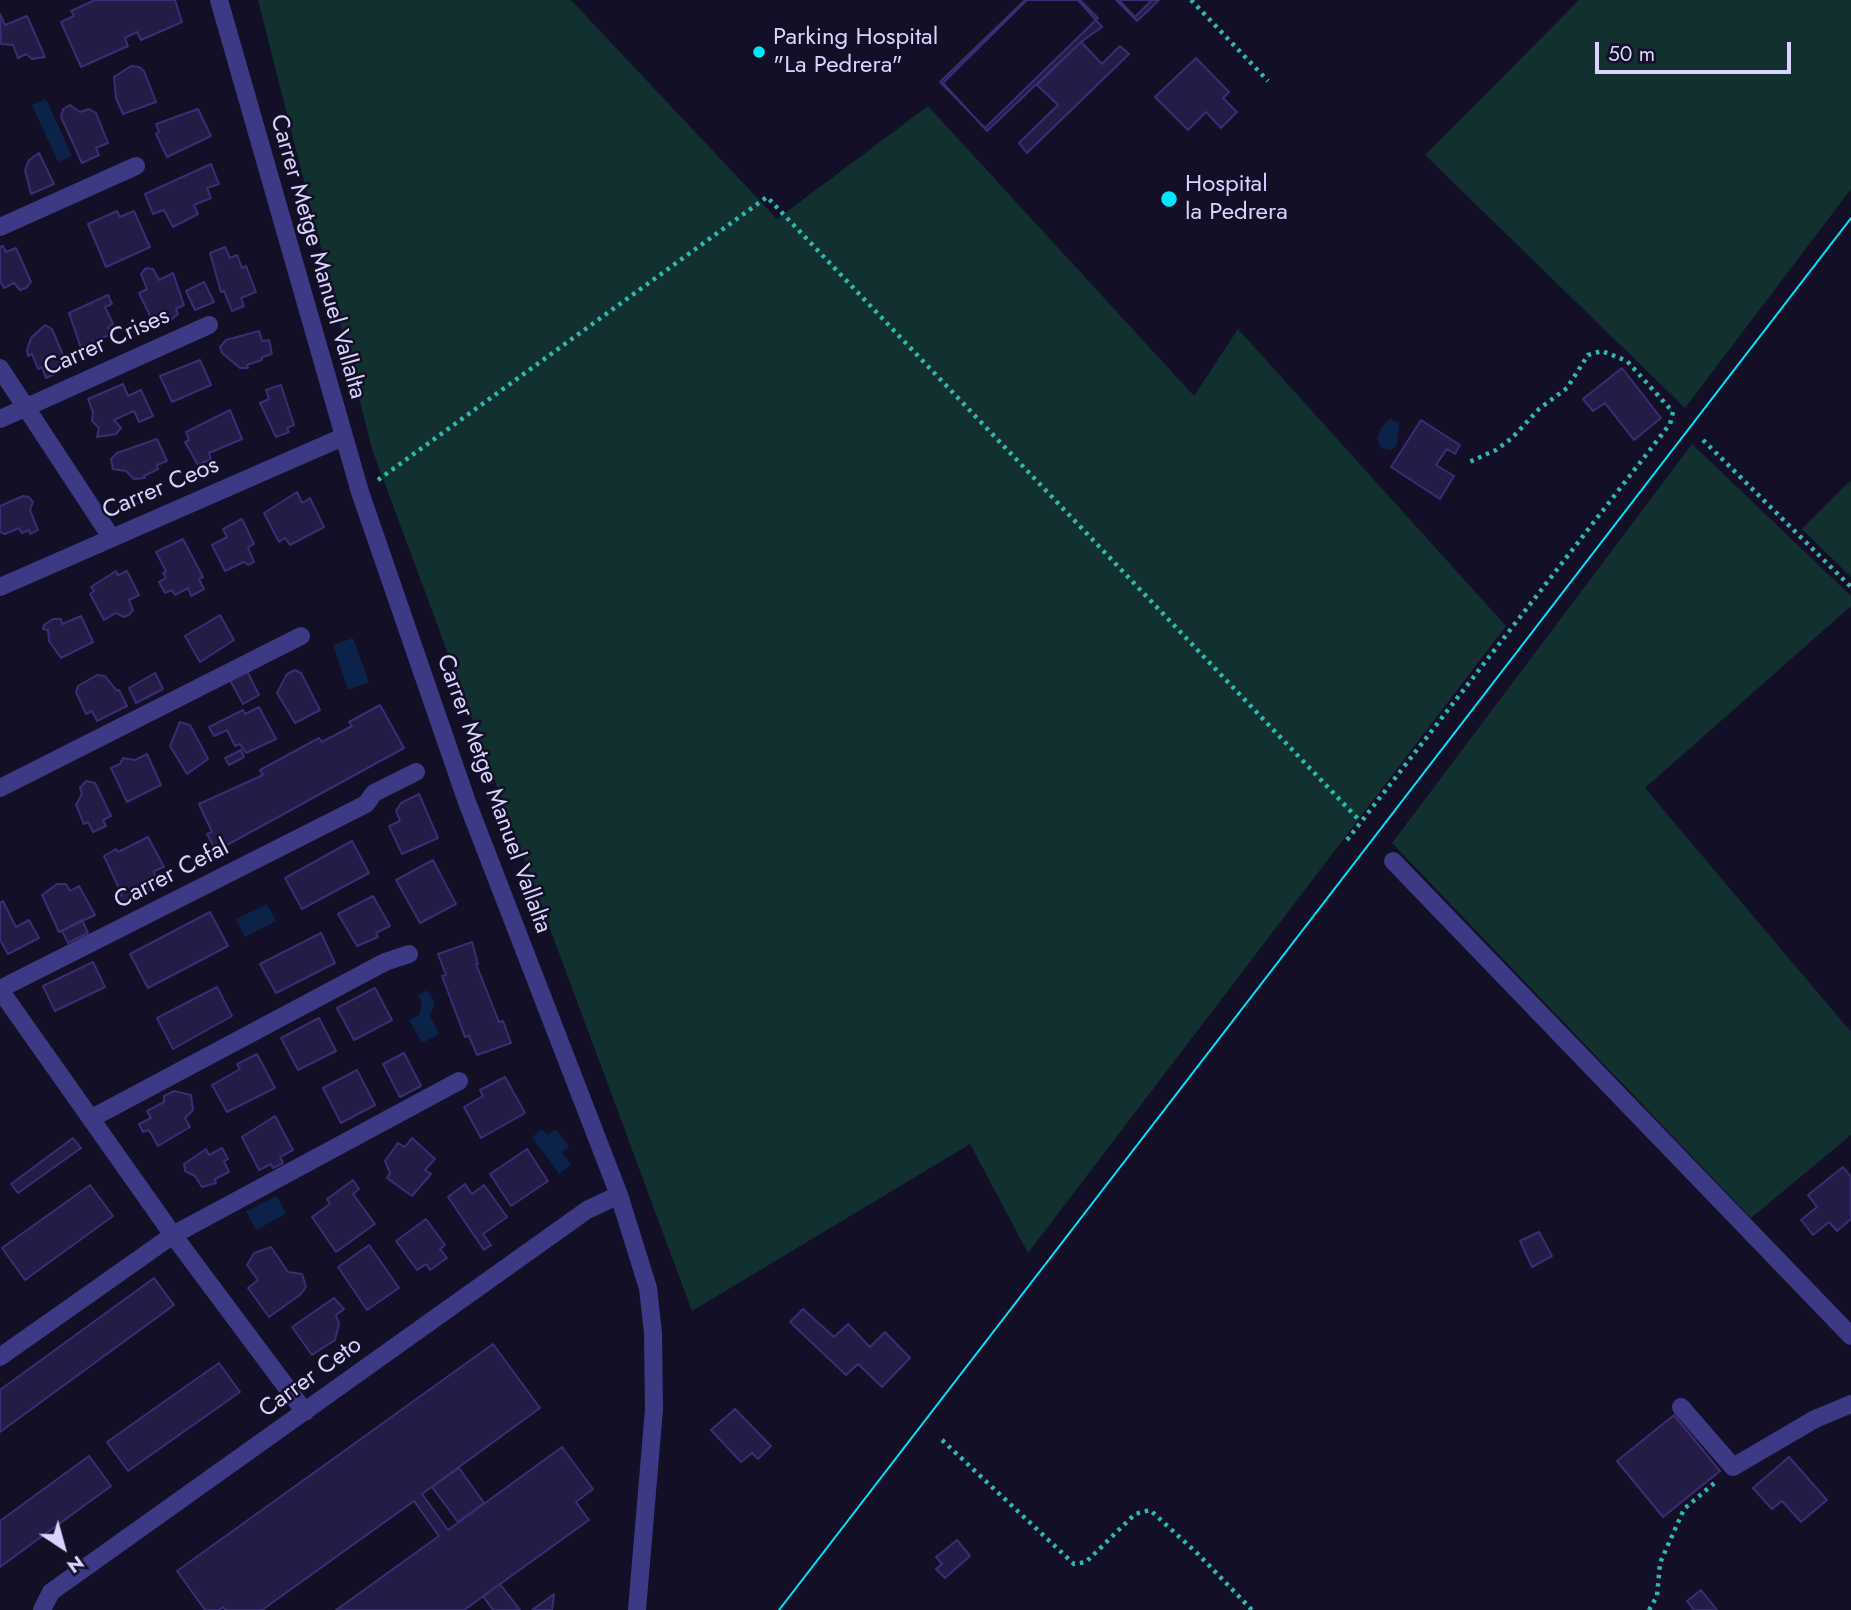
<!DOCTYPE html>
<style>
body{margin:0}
#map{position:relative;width:1851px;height:1610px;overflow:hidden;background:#130f26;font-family:Jost,sans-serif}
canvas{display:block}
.north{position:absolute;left:28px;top:1512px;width:70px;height:70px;-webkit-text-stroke:5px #130f26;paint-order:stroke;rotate:144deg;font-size:19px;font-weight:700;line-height:28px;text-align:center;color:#d9d4ff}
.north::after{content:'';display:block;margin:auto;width:24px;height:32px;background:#d9d4ff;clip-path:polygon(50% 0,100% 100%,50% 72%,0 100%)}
.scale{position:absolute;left:1595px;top:42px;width:196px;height:32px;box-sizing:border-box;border:4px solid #d9d4ff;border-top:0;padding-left:9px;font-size:21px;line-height:24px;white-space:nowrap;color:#d9d4ff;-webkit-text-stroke:5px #130f26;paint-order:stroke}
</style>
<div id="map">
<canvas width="1851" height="1610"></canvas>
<div class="north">N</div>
<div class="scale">50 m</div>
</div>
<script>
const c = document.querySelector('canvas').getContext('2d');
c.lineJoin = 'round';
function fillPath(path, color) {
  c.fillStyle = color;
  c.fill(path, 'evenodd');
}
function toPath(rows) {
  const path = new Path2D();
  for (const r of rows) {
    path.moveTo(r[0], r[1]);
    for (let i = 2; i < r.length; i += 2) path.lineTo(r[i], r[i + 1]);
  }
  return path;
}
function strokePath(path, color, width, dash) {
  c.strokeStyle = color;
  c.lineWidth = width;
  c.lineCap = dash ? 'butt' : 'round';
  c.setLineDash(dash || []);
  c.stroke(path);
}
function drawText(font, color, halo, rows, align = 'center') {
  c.font = font + ' Jost,sans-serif';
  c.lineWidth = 5;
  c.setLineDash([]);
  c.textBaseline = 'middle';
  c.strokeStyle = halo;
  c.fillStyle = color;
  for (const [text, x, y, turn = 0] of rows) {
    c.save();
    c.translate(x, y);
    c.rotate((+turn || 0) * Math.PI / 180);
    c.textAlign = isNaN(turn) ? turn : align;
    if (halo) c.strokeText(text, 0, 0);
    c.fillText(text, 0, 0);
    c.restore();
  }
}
fillPath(toPath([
 [258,0,571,0,777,219,928,106,1194,396,1238,329,1506,626,1028,1253,970,1144,692,1311,372,449],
 [1579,0,1851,0,1851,189,1685,408,1425,155],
 [1692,444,1851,596,1851,606,1645,788,1851,1032,1851,1135,1751,1218,1392,843],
 [1851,480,1851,577,1802,529]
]), '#12302f');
fillPath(toPath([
 [46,99,72,156,58,162,32,105],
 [1390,419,1399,423,1397,446,1391,450,1381,448,1377,439,1381,428],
 [353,638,369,682,348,690,333,645],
 [267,904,276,921,245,937,236,919],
 [427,990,435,1003,430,1016,439,1034,422,1043,409,1020,419,1015,422,1002,418,996],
 [542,1129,547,1135,556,1129,569,1147,562,1152,571,1165,559,1174,532,1137],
 [277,1196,286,1214,256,1230,246,1211]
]), '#0c2248');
const building = toPath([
 [95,0,175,0,182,22,141,40,137,32,125,38,128,46,81,67,61,22,74,16,71,11,95,0],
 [1025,0,1080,0,1098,18,985,128,940,82,1025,0],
 [1027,0,1078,0,1102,27,1081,42,987,131,943,83,1027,0],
 [1116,0,1159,0,1137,21,1116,0],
 [1119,0,1152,0,1135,17,1119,0],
 [0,14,5,25,27,16,45,57,32,59,26,54,18,58,13,45,1,44,0,14],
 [1081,42,1102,64,1120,46,1129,54,1027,153,1019,143,1058,105,1037,85,1081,42],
 [1196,58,1229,92,1223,98,1237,112,1221,128,1206,112,1188,130,1155,97,1196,58],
 [131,66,139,67,144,71,156,102,123,114,116,98,114,77,131,66],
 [70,105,80,112,89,109,96,113,108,143,96,148,99,155,82,163,61,117,63,109,70,105],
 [198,109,211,136,167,157,156,134,159,132,156,124,198,109],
 [39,153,54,184,31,194,25,170,29,160,39,153],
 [211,164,219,184,207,188,211,198,194,205,198,214,173,227,164,210,153,214,145,194,211,164],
 [117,211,120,217,134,211,150,247,106,267,88,224,117,211],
 [3,246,6,252,16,248,31,282,26,288,20,290,14,283,4,288,0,281,0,247,3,246],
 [225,247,230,258,237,255,242,268,246,266,256,292,241,298,244,306,232,311,224,291,221,292,210,253,225,247],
 [146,268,153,269,159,280,173,273,184,305,176,309,178,314,171,320,155,326,139,293,147,289,141,274,146,268],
 [204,282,214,302,195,310,186,291,204,282],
 [108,295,112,304,105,307,113,324,108,327,111,334,81,348,69,313,108,295],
 [45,325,52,329,66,362,57,366,59,372,46,378,42,367,38,369,32,354,28,356,27,350,31,338,45,325],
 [259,331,262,341,269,340,272,354,262,357,262,360,247,365,248,368,240,368,222,353,220,347,226,340,259,331],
 [200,360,211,385,172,402,160,376,200,360],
 [1622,368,1661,418,1634,440,1605,403,1593,411,1583,399,1622,368],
 [123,384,128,396,141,390,153,416,139,422,134,411,114,420,121,428,116,434,97,437,99,428,92,421,93,412,88,399,123,384],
 [281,385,294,425,287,428,289,432,276,437,260,403,269,399,266,390,281,385],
 [230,410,242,439,209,453,211,459,198,465,185,442,189,440,186,432,230,410],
 [1421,420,1460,445,1455,454,1447,449,1436,465,1454,476,1440,499,1391,467,1421,420],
 [157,439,167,461,157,465,158,469,144,476,145,478,134,479,126,471,113,469,111,459,117,453,157,439],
 [297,492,302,503,310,498,324,527,290,545,285,538,279,542,264,513,297,492],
 [23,496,29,497,33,502,30,510,38,530,30,534,29,530,22,533,19,528,5,534,0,532,0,506,23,496],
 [242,519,254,544,248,547,254,562,248,565,244,562,225,571,212,545,227,537,223,529,242,519],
 [183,539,203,577,199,579,204,589,191,596,188,588,175,595,172,590,165,593,159,582,166,578,163,573,166,571,156,552,183,539],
 [116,571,118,575,127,571,139,595,129,600,133,610,129,615,124,617,116,613,104,620,90,594,94,591,91,587,116,571],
 [220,615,234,640,200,662,185,636,220,615],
 [81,616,93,642,61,658,49,641,48,630,43,629,44,625,53,619,61,619,62,624,81,616],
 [295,670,301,673,320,710,295,723,277,693,287,674,295,670],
 [247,671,259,695,243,704,230,680,247,671],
 [155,673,163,689,136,703,129,688,155,673],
 [97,675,105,676,117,691,119,690,127,706,97,721,92,711,86,714,76,692,78,686,97,675],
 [380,705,404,748,216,851,207,834,212,832,199,804,263,775,260,770,319,738,322,742,352,726,349,722,380,705],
 [259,707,276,739,246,753,240,744,235,746,227,730,214,736,209,727,243,710,245,714,259,707],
 [180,722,190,725,208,759,187,774,170,746,180,722],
 [241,750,244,757,229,765,225,758,241,750],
 [147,754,161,785,127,802,111,768,120,764,123,758,135,760,147,754],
 [86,781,95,783,111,816,103,820,106,826,93,832,88,822,84,824,76,805,82,794,80,788,86,781],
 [419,794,438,838,402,854,389,826,400,821,396,811,401,803,419,794],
 [148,837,164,867,154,871,156,879,147,886,150,890,121,905,117,897,122,895,104,856,116,849,118,852,148,837],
 [352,841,369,873,302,909,285,878,352,841],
 [433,860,456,904,420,923,396,880,433,860],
 [57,884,66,884,70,891,79,886,95,915,59,932,42,895,57,884],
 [373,896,390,926,376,933,378,937,357,946,338,914,373,896],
 [3,901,16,927,29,920,39,938,8,954,0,940,0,903,3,901],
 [210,912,228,946,148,988,130,954,210,912],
 [82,920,88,933,68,943,62,931,82,920],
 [321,933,335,963,276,993,260,964,321,933],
 [472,942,478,964,476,964,499,1022,503,1021,511,1043,477,1055,469,1036,465,1037,442,976,446,975,438,954,472,942],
 [93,962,105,987,55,1011,43,986,93,962],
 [217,987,232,1016,173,1049,157,1018,217,987],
 [375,988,392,1020,354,1040,337,1008,375,988],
 [319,1018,336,1051,298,1070,281,1038,319,1018],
 [404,1053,421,1086,400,1097,383,1064,404,1053],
 [257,1054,275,1088,227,1112,212,1085,240,1069,237,1064,257,1054],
 [357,1070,375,1105,341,1123,323,1088,357,1070],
 [505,1077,525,1113,481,1138,464,1107,483,1096,480,1090,505,1077],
 [174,1091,191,1095,193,1110,185,1118,190,1127,158,1146,149,1130,143,1132,139,1124,151,1118,147,1111,164,1102,164,1096,174,1091],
 [275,1116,293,1150,280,1157,283,1163,273,1168,271,1164,259,1170,242,1137,275,1116],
 [73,1138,81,1148,18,1193,11,1184,73,1138],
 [412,1138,435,1159,425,1170,431,1174,412,1196,387,1178,390,1173,385,1161,398,1143,405,1147,412,1138],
 [222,1148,228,1159,224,1161,229,1172,215,1179,216,1183,202,1187,195,1176,185,1171,184,1164,206,1149,209,1155,222,1148],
 [527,1149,548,1181,511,1206,490,1174,527,1149],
 [1843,1167,1851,1177,1851,1219,1837,1231,1829,1222,1813,1235,1801,1220,1817,1207,1808,1195,1843,1167],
 [353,1180,359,1189,353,1194,375,1224,336,1252,312,1217,330,1204,327,1199,353,1180],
 [465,1184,472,1194,484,1185,507,1217,483,1234,491,1245,484,1250,448,1197,465,1184],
 [90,1185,113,1216,25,1280,2,1248,90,1185],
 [426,1219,445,1245,440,1249,447,1258,430,1270,426,1264,417,1270,396,1241,426,1219],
 [1539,1232,1552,1256,1532,1267,1520,1241,1539,1232],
 [369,1245,399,1288,367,1310,338,1267,369,1245],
 [271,1247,288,1272,302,1274,306,1287,300,1295,269,1317,248,1288,258,1280,247,1265,254,1253,271,1247],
 [154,1278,174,1305,0,1432,0,1390,154,1278],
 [334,1298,344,1309,336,1315,339,1324,335,1340,312,1355,292,1327,334,1298],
 [803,1309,834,1337,848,1324,870,1347,885,1332,910,1358,882,1387,858,1364,846,1375,790,1322,803,1309],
 [493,1344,540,1408,422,1494,448,1530,562,1447,593,1489,576,1502,589,1520,464,1610,336,1610,439,1536,414,1501,262,1610,226,1610,223,1607,219,1610,205,1610,177,1571,493,1344],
 [219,1363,240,1392,128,1471,107,1442,219,1363],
 [735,1409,771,1446,758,1459,752,1453,741,1462,711,1430,735,1409],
 [1674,1415,1720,1471,1663,1517,1617,1461,1674,1415],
 [89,1456,111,1486,0,1567,0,1521,89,1456],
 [1789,1457,1827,1500,1801,1522,1782,1501,1772,1509,1753,1488,1789,1457],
 [459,1468,484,1503,458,1522,432,1487,459,1468],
 [957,1540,970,1556,945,1578,936,1569,942,1564,936,1557,957,1540],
 [500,1584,520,1610,493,1610,483,1596,500,1584],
 [1701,1590,1717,1610,1694,1610,1687,1601,1701,1590],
 [554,1594,552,1610,532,1610,554,1594]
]);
fillPath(building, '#241b47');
strokePath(building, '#3b2d73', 2);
strokePath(toPath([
 [1191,0,1268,81],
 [1703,440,1851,587],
 [378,480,767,197,1360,821],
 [1347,840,1670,424,1673,412,1627,361,1602,351,1588,355,1567,388,1539,409,1512,438,1496,450,1469,462],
 [942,1440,1074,1564,1086,1562,1135,1514,1150,1510,1198,1554,1252,1610],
 [1649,1610,1657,1596,1660,1563,1684,1509,1718,1480]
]), '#2fb8b0', 4.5, [3.5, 5]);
strokePath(toPath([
 [219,0,360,492,467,802,619,1195,648,1288,653,1333,654,1409,637,1610],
 [0,227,136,166],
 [0,368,111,537],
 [0,419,209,325],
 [0,587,343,437],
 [0,788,301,636],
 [1393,861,1851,1336],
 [0,989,366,804,374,793,416,772],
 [0,990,173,1235,305,1412],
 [92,1118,385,962,409,954],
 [0,1357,173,1235,459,1081],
 [1681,1407,1733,1467,1815,1419,1851,1404],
 [42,1610,51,1592,587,1210,619,1195]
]), '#3d3a85', 18);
strokePath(toPath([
 [779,1610,1851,218]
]), '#00e5ff', 2);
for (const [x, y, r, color] of [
 [759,52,7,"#00e5ff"],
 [1169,199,9,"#00e5ff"]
]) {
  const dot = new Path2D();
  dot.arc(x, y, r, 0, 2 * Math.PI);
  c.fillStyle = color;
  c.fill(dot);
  strokePath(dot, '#130f26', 2.5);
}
drawText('24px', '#d9d4ff', '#130f26', [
 ["Parking Hospital",773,38],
 ["\"La Pedrera\"",773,66],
 ["Hospital",1185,185],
 ["la Pedrera",1185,213]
], 'left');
drawText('24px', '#d9d4ff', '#130f26', [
 ["Carrer Metge Manuel Vallalta",317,257,74],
 ["Carrer Crises",107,343,-24],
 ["Carrer Ceos",161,489,-23],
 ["Carrer Metge Manuel Vallalta",493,794,70],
 ["Carrer Cefal",172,875,-27],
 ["Carrer Ceto",311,1378,-36]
]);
</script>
